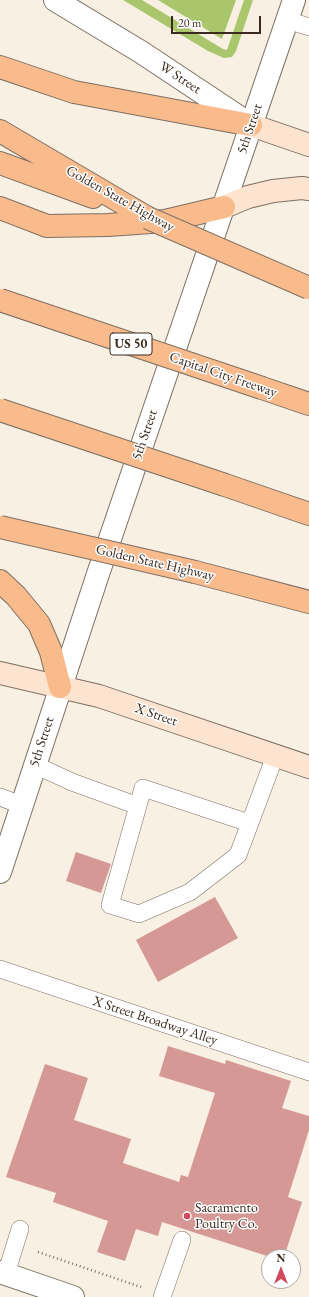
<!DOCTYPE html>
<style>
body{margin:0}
#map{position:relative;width:309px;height:1297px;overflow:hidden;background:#f8f0e2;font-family:"EB Garamond",serif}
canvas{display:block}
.north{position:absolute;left:261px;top:1249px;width:40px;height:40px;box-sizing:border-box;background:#fff;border:1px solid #b1aaa5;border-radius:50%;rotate:0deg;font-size:11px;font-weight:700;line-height:16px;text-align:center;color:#3b2a1e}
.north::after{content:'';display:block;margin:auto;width:14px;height:18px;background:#d1495b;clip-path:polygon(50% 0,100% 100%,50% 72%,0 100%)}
.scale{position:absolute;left:171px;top:16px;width:90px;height:18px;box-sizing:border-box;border:2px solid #3b2a1e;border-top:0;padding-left:5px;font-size:12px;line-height:14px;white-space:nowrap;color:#3b2a1e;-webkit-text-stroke:3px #fff;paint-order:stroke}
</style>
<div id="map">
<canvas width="309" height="1297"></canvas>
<div class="north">N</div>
<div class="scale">20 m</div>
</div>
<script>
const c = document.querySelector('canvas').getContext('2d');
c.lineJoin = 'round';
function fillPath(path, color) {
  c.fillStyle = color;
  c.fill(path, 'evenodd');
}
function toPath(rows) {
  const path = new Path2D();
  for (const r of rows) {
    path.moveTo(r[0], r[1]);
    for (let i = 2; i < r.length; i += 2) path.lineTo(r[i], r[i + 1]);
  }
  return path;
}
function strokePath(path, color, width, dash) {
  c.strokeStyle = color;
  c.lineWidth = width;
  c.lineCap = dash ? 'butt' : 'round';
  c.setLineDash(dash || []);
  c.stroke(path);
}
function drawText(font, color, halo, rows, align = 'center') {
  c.font = font + ' "EB Garamond",serif';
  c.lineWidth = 3;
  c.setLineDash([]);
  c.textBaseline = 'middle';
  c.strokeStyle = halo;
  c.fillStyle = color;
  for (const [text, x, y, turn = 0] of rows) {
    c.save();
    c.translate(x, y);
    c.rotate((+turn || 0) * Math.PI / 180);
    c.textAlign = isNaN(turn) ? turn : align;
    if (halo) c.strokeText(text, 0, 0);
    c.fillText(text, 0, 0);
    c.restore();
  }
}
fillPath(toPath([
 [123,0,142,0,223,49,227,50,244,0,253,0,236,51,232,57,224,58,208,51],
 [158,0,236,0,222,39]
]), '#aac66d');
fillPath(toPath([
 [76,852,111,864,101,893,66,881],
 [215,897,238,938,158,982,136,940],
 [168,1046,225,1064,226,1060,291,1081,282,1108,309,1116,309,1130,288,1197,302,1202,284,1257,270,1257,162,1222,158,1236,136,1229,125,1261,97,1252,108,1221,53,1202,56,1193,6,1177,45,1064,88,1078,74,1120,131,1139,123,1163,179,1182,181,1175,188,1177,215,1093,159,1076]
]), '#d59895');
const service = toPath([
 [287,20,309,27],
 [35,765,72,782,138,806],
 [0,797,21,805],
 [249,823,143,788,110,905,139,914,190,892,238,855,275,756],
 [0,969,309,1072],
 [6,1274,20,1229],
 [162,1297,182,1240]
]);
const tertiary = toPath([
 [55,0,141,52,251,125],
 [0,872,98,574,294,0],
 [0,1272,73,1297]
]);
const secondary = toPath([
 [251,125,309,145],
 [224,207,248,197,273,191,302,188,309,189],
 [0,673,99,696,309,767]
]);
const motorway = toPath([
 [0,67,74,92,251,125],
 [0,131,148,218],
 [0,163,93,197],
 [0,208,47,226,108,225,165,221,224,207],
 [262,388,309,404],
 [225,485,309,514],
 [195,572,309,602],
 [0,581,16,596,39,624,51,652,60,687]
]);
strokePath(service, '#7d6f63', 18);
strokePath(tertiary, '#7d6f63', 24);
strokePath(secondary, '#7d6f63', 24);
strokePath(motorway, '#7d6f63', 24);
strokePath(toPath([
 [38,1252,141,1287]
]), '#7d6f63', 2.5, [1, 3]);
strokePath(service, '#fff', 17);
strokePath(tertiary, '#fff', 22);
strokePath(secondary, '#fde4d1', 22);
strokePath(motorway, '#fabb8c', 22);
const motorwayBridge = toPath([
 [148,218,309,288],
 [0,300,262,388],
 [0,410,225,485],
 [0,527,195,572]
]);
strokePath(motorwayBridge, '#7d6f63', 24, []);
strokePath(motorwayBridge, '#fabb8c', 22);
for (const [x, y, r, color] of [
 [187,1216,4,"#d1495b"]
]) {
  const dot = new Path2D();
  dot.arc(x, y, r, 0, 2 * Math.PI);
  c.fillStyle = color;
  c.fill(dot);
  strokePath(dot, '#fff', 1.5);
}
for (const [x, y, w] of [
 [131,344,42]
]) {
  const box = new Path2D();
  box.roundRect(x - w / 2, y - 11, w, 22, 3);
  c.fillStyle = '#fff';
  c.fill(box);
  strokePath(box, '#3b2a1e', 1);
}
drawText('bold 13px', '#3b2a1e', null, [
 ["US 50",131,344]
]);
drawText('14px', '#3b2a1e', '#fff', [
 ["W Street",180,78,33],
 ["5th Street",250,129,-71],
 ["Golden State Highway",120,199,29],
 ["Capital City Freeway",223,375,19],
 ["5th Street",145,435,-71],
 ["Golden State Highway",155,563,13],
 ["X Street",156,715,19],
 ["5th Street",42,742,-72],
 ["X Street Broadway Alley",155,1021,18]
]);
drawText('14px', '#3b2a1e', '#fff', [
 ["Sacramento",195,1208],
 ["Poultry Co.",195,1224]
], 'left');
</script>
